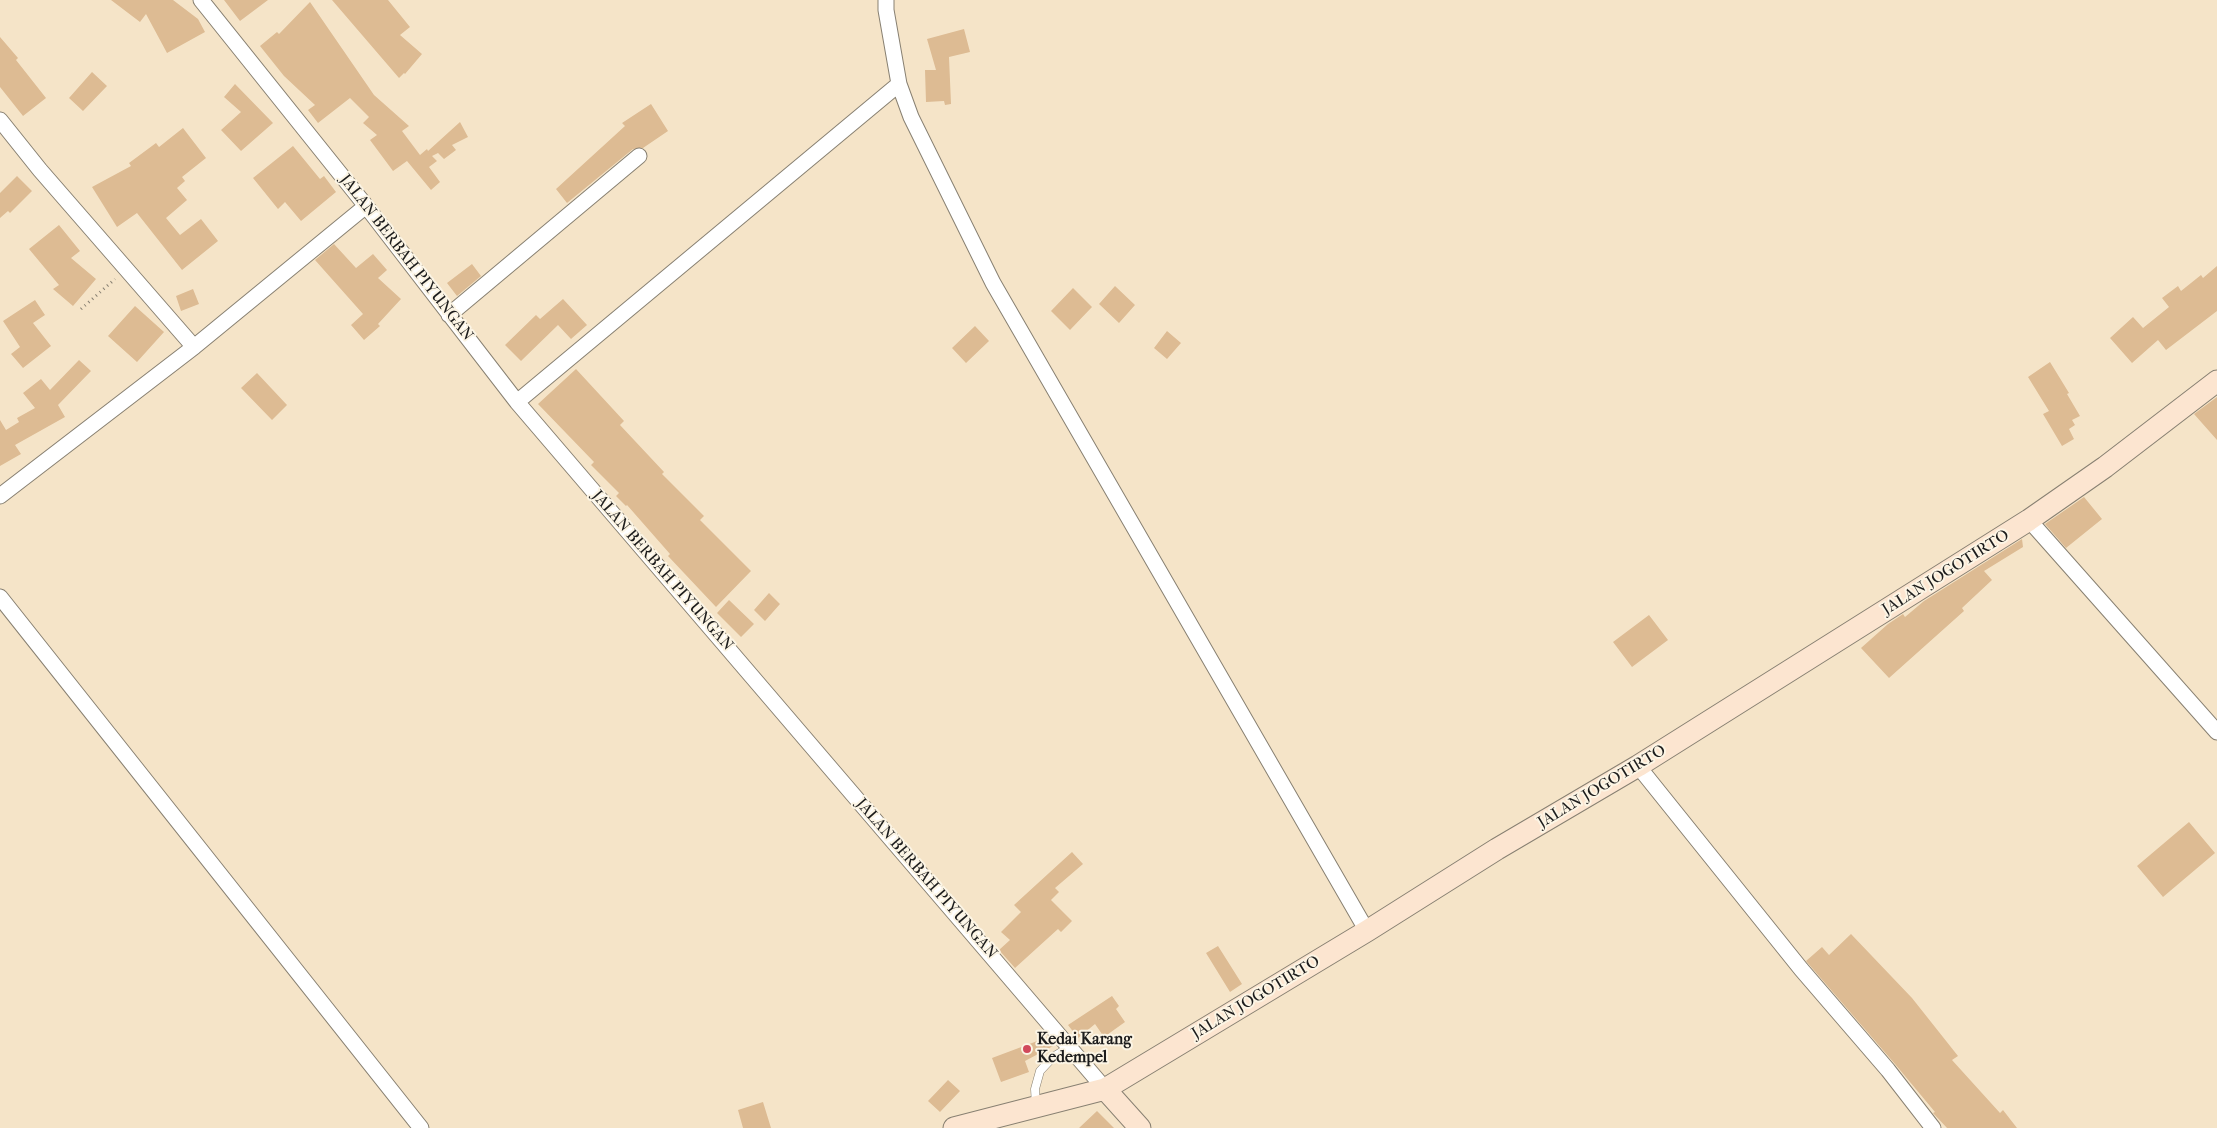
<!DOCTYPE html>
<style>
body{margin:0}
canvas{display:block;background:#f5e4c8}
</style>
<canvas width="2217" height="1128"></canvas>
<script>
const c = document.querySelector('canvas').getContext('2d');
c.lineJoin = 'round';
function fillPath(path, color) {
  c.fillStyle = color;
  c.fill(path, 'evenodd');
}
function toPath(rows) {
  const path = new Path2D();
  for (const r of rows) {
    path.moveTo(r[0], r[1]);
    for (let i = 2; i < r.length; i += 2) path.lineTo(r[i], r[i + 1]);
  }
  return path;
}
function strokePath(path, color, width, dash) {
  c.strokeStyle = color;
  c.lineWidth = width;
  c.lineCap = dash ? 'butt' : 'round';
  c.setLineDash(dash || []);
  c.stroke(path);
}
function drawText(font, color, halo, rows, align = 'center') {
  c.font = font + ' "IM FELL French Canon",serif';
  c.lineWidth = 4;
  c.setLineDash([]);
  c.textBaseline = 'middle';
  c.strokeStyle = halo;
  c.fillStyle = color;
  for (const [text, x, y, turn = 0] of rows) {
    c.save();
    c.translate(x, y);
    c.rotate((+turn || 0) * Math.PI / 180);
    c.textAlign = isNaN(turn) ? turn : align;
    if (halo) c.strokeText(text, 0, 0);
    c.fillText(text, 0, 0);
    c.restore();
  }
}
fillPath(toPath([
 [111,0,173,0,198,19,205,32,167,53,146,14,140,22],
 [224,0,268,0,240,21],
 [332,0,388,0,410,27,400,35,422,54,405,74,404,73,399,78],
 [310,2,374,95,409,126,402,131,420,155,427,149,428,151,460,122,468,137,452,145,456,150,444,159,438,153,432,156,437,161,429,167,440,182,431,190,407,161,393,171,370,140,377,135,363,123,369,117,350,98,318,123,308,110,315,105,284,76,260,46,277,32,279,34],
 [964,29,970,52,949,57,951,104,945,105,944,101,926,102,925,70,936,70,927,39],
 [0,37,18,58,16,60,46,98,23,116,0,87],
 [92,72,107,86,83,111,69,98],
 [235,84,273,123,241,151,221,130,241,112,224,97],
 [651,104,668,131,643,148,633,149,567,203,556,189,625,126,622,123],
 [183,128,206,158,182,177,185,181,177,188,187,200,166,218,180,235,201,219,218,241,182,270,137,213,117,227,92,187,131,166,129,163,156,143,159,147],
 [293,146,320,179,324,176,336,192,301,221,285,202,278,209,253,178],
 [17,176,32,191,10,213,8,211,0,218,0,193],
 [59,225,80,251,71,258,96,279,73,306,53,289,59,285,29,249],
 [334,244,356,268,373,254,387,270,378,278,401,299,378,324,380,326,364,340,351,325,363,314,315,260],
 [472,264,481,276,457,296,447,283],
 [2217,266,2217,311,2166,350,2158,340,2132,363,2110,338,2133,317,2143,328,2169,307,2162,298,2178,286,2181,291,2201,275,2203,278],
 [1115,286,1135,305,1119,323,1099,304],
 [1073,288,1092,307,1070,330,1051,311],
 [193,289,199,304,181,311,176,296],
 [563,299,587,325,571,339,558,325,521,361,505,345,536,315,540,319],
 [35,300,45,315,33,323,51,346,23,368,11,354,20,347,3,321],
 [135,306,164,332,137,362,108,336],
 [975,326,989,341,966,363,952,348],
 [1167,331,1181,343,1167,359,1154,348],
 [79,360,91,371,58,405,65,417,15,445,21,454,0,466,0,420,6,430,19,422,17,418,35,408,23,393,41,379,50,390],
 [2050,362,2069,393,2067,394,2080,416,2072,420,2075,425,2069,429,2074,439,2062,446,2043,414,2049,411,2028,377],
 [576,369,624,421,620,425,664,472,662,474,704,516,700,520,751,571,716,607,668,556,670,554,627,505,626,506,616,496,619,493,591,465,594,462,538,404],
 [257,373,287,405,272,420,241,388],
 [2217,397,2217,440,2194,414],
 [2084,497,2102,519,2066,548,2045,524],
 [2022,539,2023,547,1984,571,1992,580,1962,608,1964,611,1889,678,1861,648,1888,624,1903,614,1905,617,1924,601],
 [769,593,780,604,765,621,754,610],
 [729,600,754,624,741,637,717,613],
 [1649,615,1668,640,1632,667,1613,642],
 [2189,822,2215,853,2163,897,2137,866],
 [1072,852,1083,864,1055,888,1059,892,1051,900,1072,921,1061,932,1058,929,1015,968,999,950,1010,940,1001,932,1021,912,1014,905],
 [1851,934,1912,998,1958,1056,1952,1060,2000,1113,2003,1110,2017,1128,1947,1128,1933,1113,1935,1112,1895,1064,1806,961,1822,947,1829,955],
 [1218,946,1242,984,1230,992,1206,953],
 [1112,996,1119,1006,1116,1009,1125,1022,1104,1037,1095,1024,1078,1038,1068,1025],
 [1048,1037,1055,1045,1025,1061,1029,1072,1001,1082,992,1058],
 [948,1080,960,1091,940,1112,928,1101],
 [763,1102,771,1128,743,1128,738,1110],
 [1097,1111,1114,1128,1079,1128]
]), '#ddbb93');
const lane = toPath([
 [1036,1105,1035,1089,1040,1071,1053,1057,1070,1047]
]);
const street = toPath([
 [201,0,366,206,517,402,1105,1089],
 [886,0,886,10,899,84,911,117,993,283,1367,931],
 [0,120,40,170,194,347],
 [449,315,639,156],
 [517,402,899,84],
 [0,496,194,347,366,206],
 [2029,520,2217,732],
 [0,597,421,1128],
 [1638,766,1801,969,1888,1070,1933,1128]
]);
const secondary = toPath([
 [1105,1089,1140,1128],
 [954,1128,1105,1089,1367,931,1497,849,1638,766,2029,520,2105,467,2217,381]
]);
strokePath(lane, '#888072', 9);
strokePath(street, '#888072', 17);
strokePath(secondary, '#888072', 23);
strokePath(toPath([
 [81,309,115,279]
]), '#888072', 3, [1, 4]);
strokePath(lane, '#fff', 8);
strokePath(street, '#fff', 15);
strokePath(secondary, '#fce5d0', 21);
for (const [x, y, r, color] of [
 [1027,1049,5,"#d1495b"]
]) {
  const dot = new Path2D();
  dot.arc(x, y, r, 0, 2 * Math.PI);
  c.fillStyle = color;
  c.fill(dot);
  strokePath(dot, '#fcf5e5', 2);
}
drawText('16px', '#1c1c1c', '#fcf5e5', [
 ["JALAN BERBAH PIYUNGAN",406,258,52],
 ["JALAN BERBAH PIYUNGAN",662,571,49],
 ["JALAN JOGOTIRTO",1946,573,-32],
 ["JALAN JOGOTIRTO",1602,787,-31],
 ["JALAN BERBAH PIYUNGAN",926,879,49],
 ["JALAN JOGOTIRTO",1256,998,-31]
]);
drawText('bold 16px', '#1c1c1c', '#fcf5e5', [
 ["Kedai Karang",1037,1040],
 ["Kedempel",1037,1058]
], 'left');
</script>
